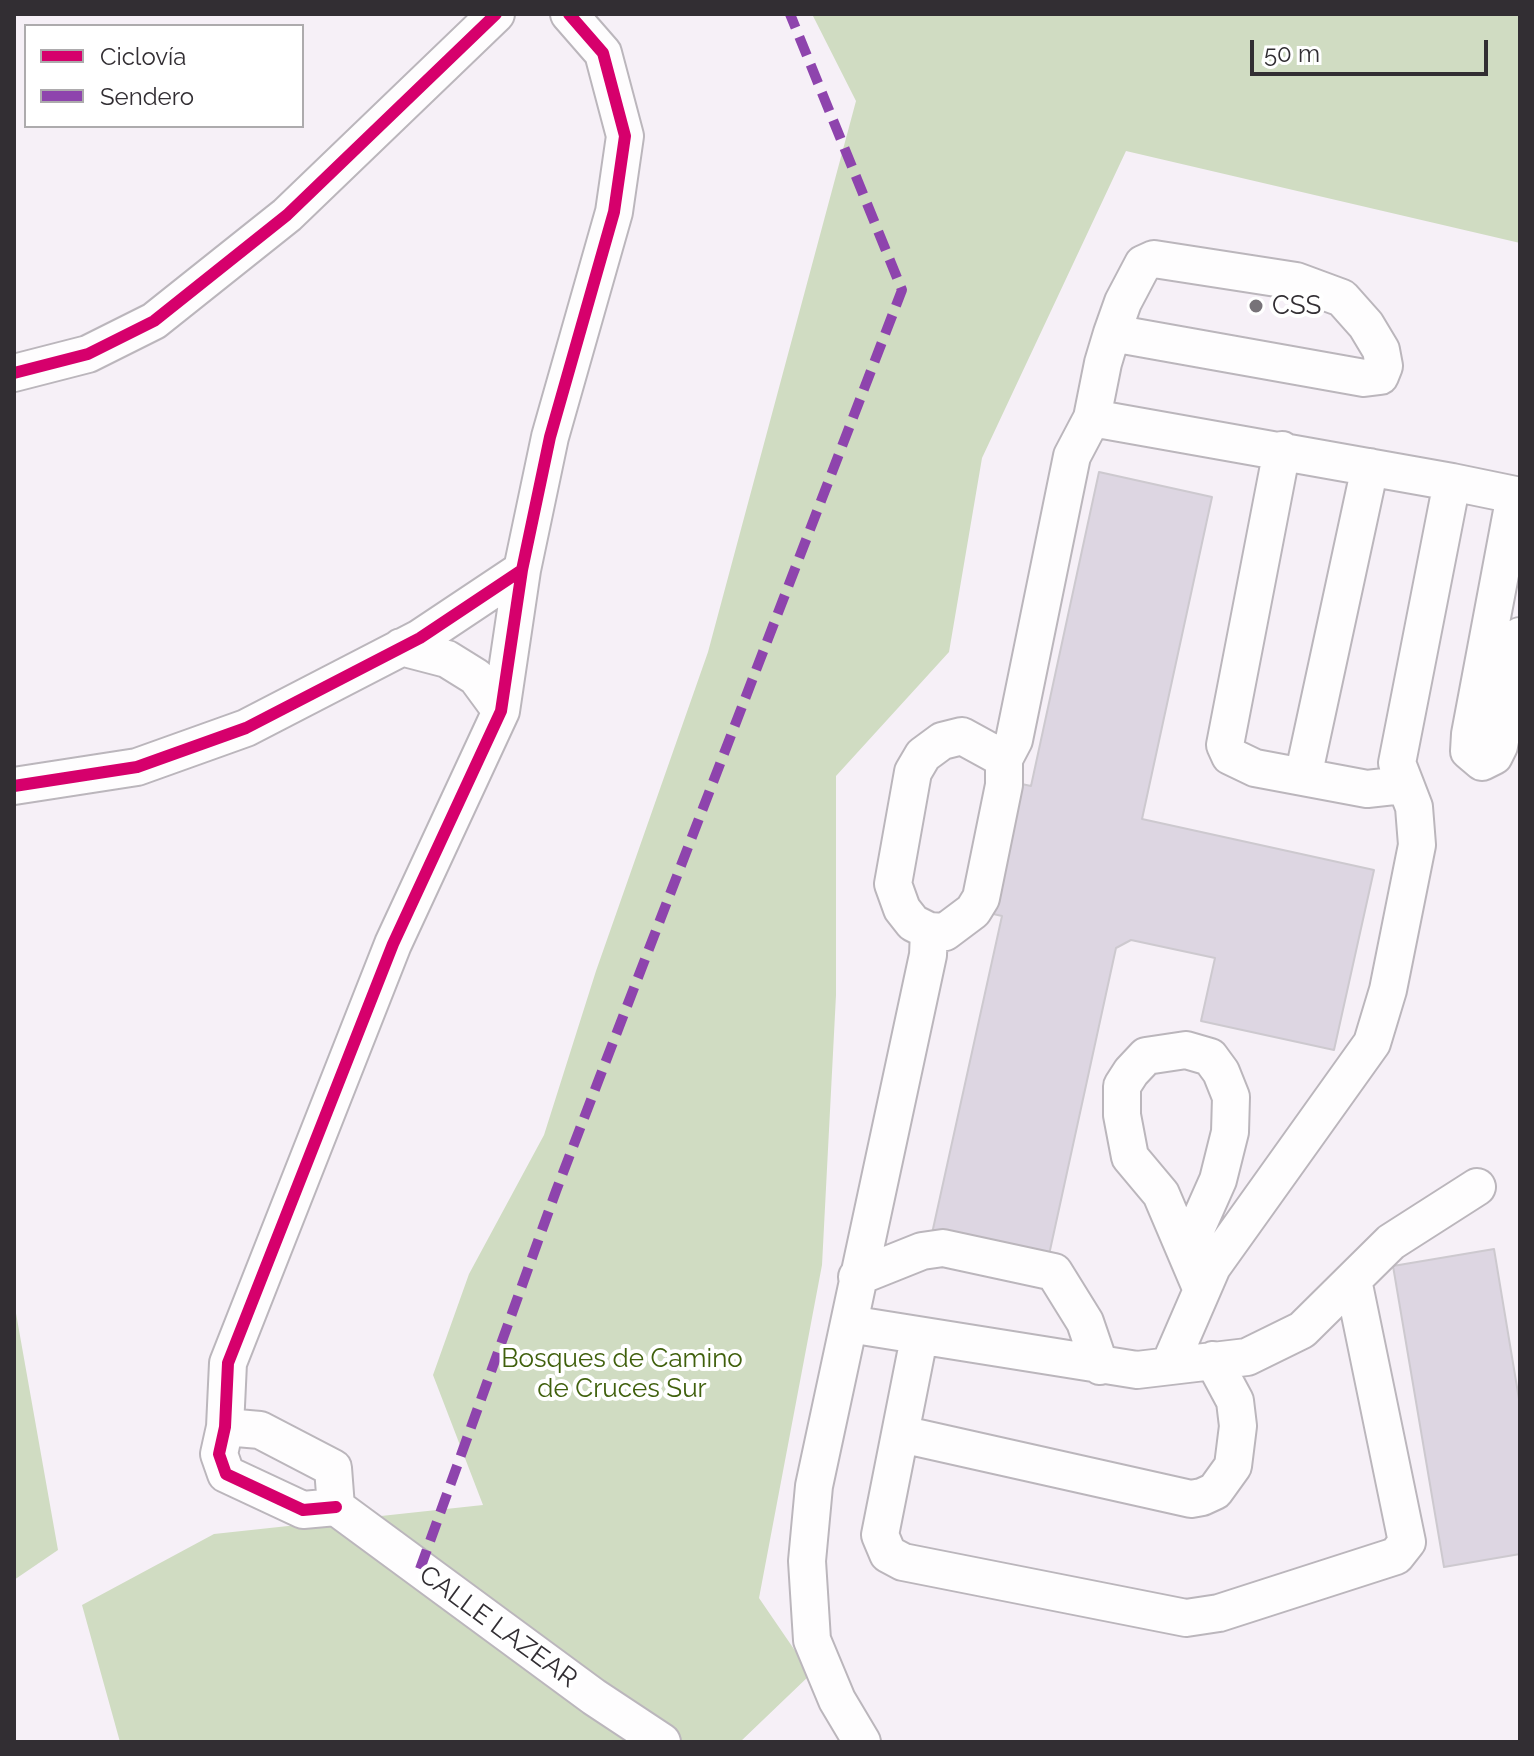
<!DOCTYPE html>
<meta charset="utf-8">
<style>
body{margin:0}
#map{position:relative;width:1534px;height:1756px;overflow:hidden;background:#f6f0f7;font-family:Raleway,sans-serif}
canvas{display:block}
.frame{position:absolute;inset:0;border:16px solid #322e33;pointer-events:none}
.legend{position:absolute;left:24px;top:24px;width:280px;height:104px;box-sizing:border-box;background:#fff;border:2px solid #adabad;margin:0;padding:10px 14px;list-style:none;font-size:24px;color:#322e33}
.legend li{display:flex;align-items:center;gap:16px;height:40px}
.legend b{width:40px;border:2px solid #adabad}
.scale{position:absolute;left:1250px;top:40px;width:238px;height:36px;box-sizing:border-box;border:4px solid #322e33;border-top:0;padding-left:10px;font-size:24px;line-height:28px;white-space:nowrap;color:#322e33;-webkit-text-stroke:6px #fff;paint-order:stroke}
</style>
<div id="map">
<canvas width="1534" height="1756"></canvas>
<div class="frame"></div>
<ul class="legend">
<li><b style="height:10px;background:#d6006c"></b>Ciclovía</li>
<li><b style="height:10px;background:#8e44ad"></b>Sendero</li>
</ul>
<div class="scale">50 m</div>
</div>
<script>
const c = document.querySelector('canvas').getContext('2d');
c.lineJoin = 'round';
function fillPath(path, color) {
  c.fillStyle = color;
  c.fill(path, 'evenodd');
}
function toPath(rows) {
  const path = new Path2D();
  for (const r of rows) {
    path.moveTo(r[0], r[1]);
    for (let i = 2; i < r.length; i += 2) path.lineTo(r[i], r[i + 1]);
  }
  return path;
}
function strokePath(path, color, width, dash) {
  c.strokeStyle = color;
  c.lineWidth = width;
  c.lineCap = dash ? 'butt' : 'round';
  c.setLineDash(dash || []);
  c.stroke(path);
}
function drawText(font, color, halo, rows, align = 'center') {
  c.font = font + ' Raleway,sans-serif';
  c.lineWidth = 8;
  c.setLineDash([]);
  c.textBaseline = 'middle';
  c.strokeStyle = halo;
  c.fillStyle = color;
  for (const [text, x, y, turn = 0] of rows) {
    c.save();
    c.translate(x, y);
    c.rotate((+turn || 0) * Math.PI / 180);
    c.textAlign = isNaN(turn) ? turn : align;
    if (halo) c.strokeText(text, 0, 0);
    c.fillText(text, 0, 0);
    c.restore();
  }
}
fillPath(toPath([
 [812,14,1520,14,1520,243,1126,151,982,458,949,652,836,776,836,995,822,1265,759,1598,811,1674,740,1742,120,1742,82,1605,214,1534,483,1505,433,1375,469,1274,544,1135,596,971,708,652,856,101],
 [14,1302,58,1550,14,1580]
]), '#d0dcc2');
const building = toPath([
 [1099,472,1212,497,1142,819,1374,870,1334,1050,1201,1021,1215,958,1131,940,1116,948,1047,1264,931,1238,1002,916,989,913,1017,783,1031,786,1099,472],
 [1494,1249,1520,1405,1520,1554,1444,1567,1393,1266,1494,1249]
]);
fillPath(building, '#ddd6e2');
strokePath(building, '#cdc9cf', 2);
const minor = toPath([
 [14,373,88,354,154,321,287,215,496,14],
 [1092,418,1103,363,1112,333,1123,302,1143,264,1154,259,1296,281,1342,298,1366,325,1381,350,1384,366,1380,376,1364,378,1112,333],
 [1282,450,1225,745,1230,756,1255,768,1367,789,1403,785],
 [1452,482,1520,496],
 [1515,495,1470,734,1469,751,1482,762,1494,756,1499,746,1520,636],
 [401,647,447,659,476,677,501,711],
 [1303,777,1370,467],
 [14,786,137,767,246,728,420,638,522,570],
 [929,931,913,923,902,909,893,884,913,772,923,755,942,741,962,736,1004,759],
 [1186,1252,1218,1180,1230,1132,1231,1097,1221,1072,1210,1057,1186,1050,1146,1056,1131,1072,1122,1086,1122,1115,1130,1157,1161,1194,1201,1288],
 [857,1277,922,1251,943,1248,1054,1272,1085,1322,1100,1366],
 [849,1324,1137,1370,1247,1357,1302,1330,1391,1242,1477,1187],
 [919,1338,880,1535,888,1554,903,1562,1186,1618,1219,1613,1396,1556,1407,1542,1353,1280],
 [225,1427,260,1430,333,1468,336,1507],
 [901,1434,1191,1499,1202,1497,1215,1491,1233,1466,1238,1426,1235,1401,1213,1360],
 [336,1507,303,1510,226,1474,219,1454,225,1427,228,1363,393,944,501,711,522,570,550,437,614,212,625,136,603,53,569,14],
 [336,1507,594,1697,662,1742],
 [862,1742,837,1700,812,1640,807,1561,814,1486,928,955,929,931,945,932,973,911,981,898,1004,785,1004,759,1014,740,1072,456,1092,418,1452,482,1397,763,1414,807,1417,845,1388,990,1372,1043,1212,1267,1170,1364]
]);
strokePath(minor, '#bbb6bc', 40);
strokePath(minor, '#fefdfe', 36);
strokePath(toPath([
 [420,1569,556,1191,902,290,790,14]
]), '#8e44ad', 10, [20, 10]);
strokePath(toPath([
 [14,373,88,354,154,321,287,215,496,14],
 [14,786,137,767,246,728,420,638,522,570],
 [336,1507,303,1510,226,1474,219,1454,225,1427,228,1363,393,944,501,711,522,570,550,437,614,212,625,136,603,53,569,14]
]), '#d6006c', 12);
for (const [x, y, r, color] of [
 [1256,306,8,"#777278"]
]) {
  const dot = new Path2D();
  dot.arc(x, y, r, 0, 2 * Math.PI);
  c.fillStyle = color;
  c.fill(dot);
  strokePath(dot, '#fff', 3);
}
drawText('26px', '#322e33', '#fff', [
 ["CSS",1272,306]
], 'left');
drawText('26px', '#40600d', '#fff', [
 ["Bosques de Camino",622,1359],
 ["de Cruces Sur",622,1389]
]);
drawText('26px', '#322e33', '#fff', [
 ["CALLE LAZEAR",498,1627,36]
]);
</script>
